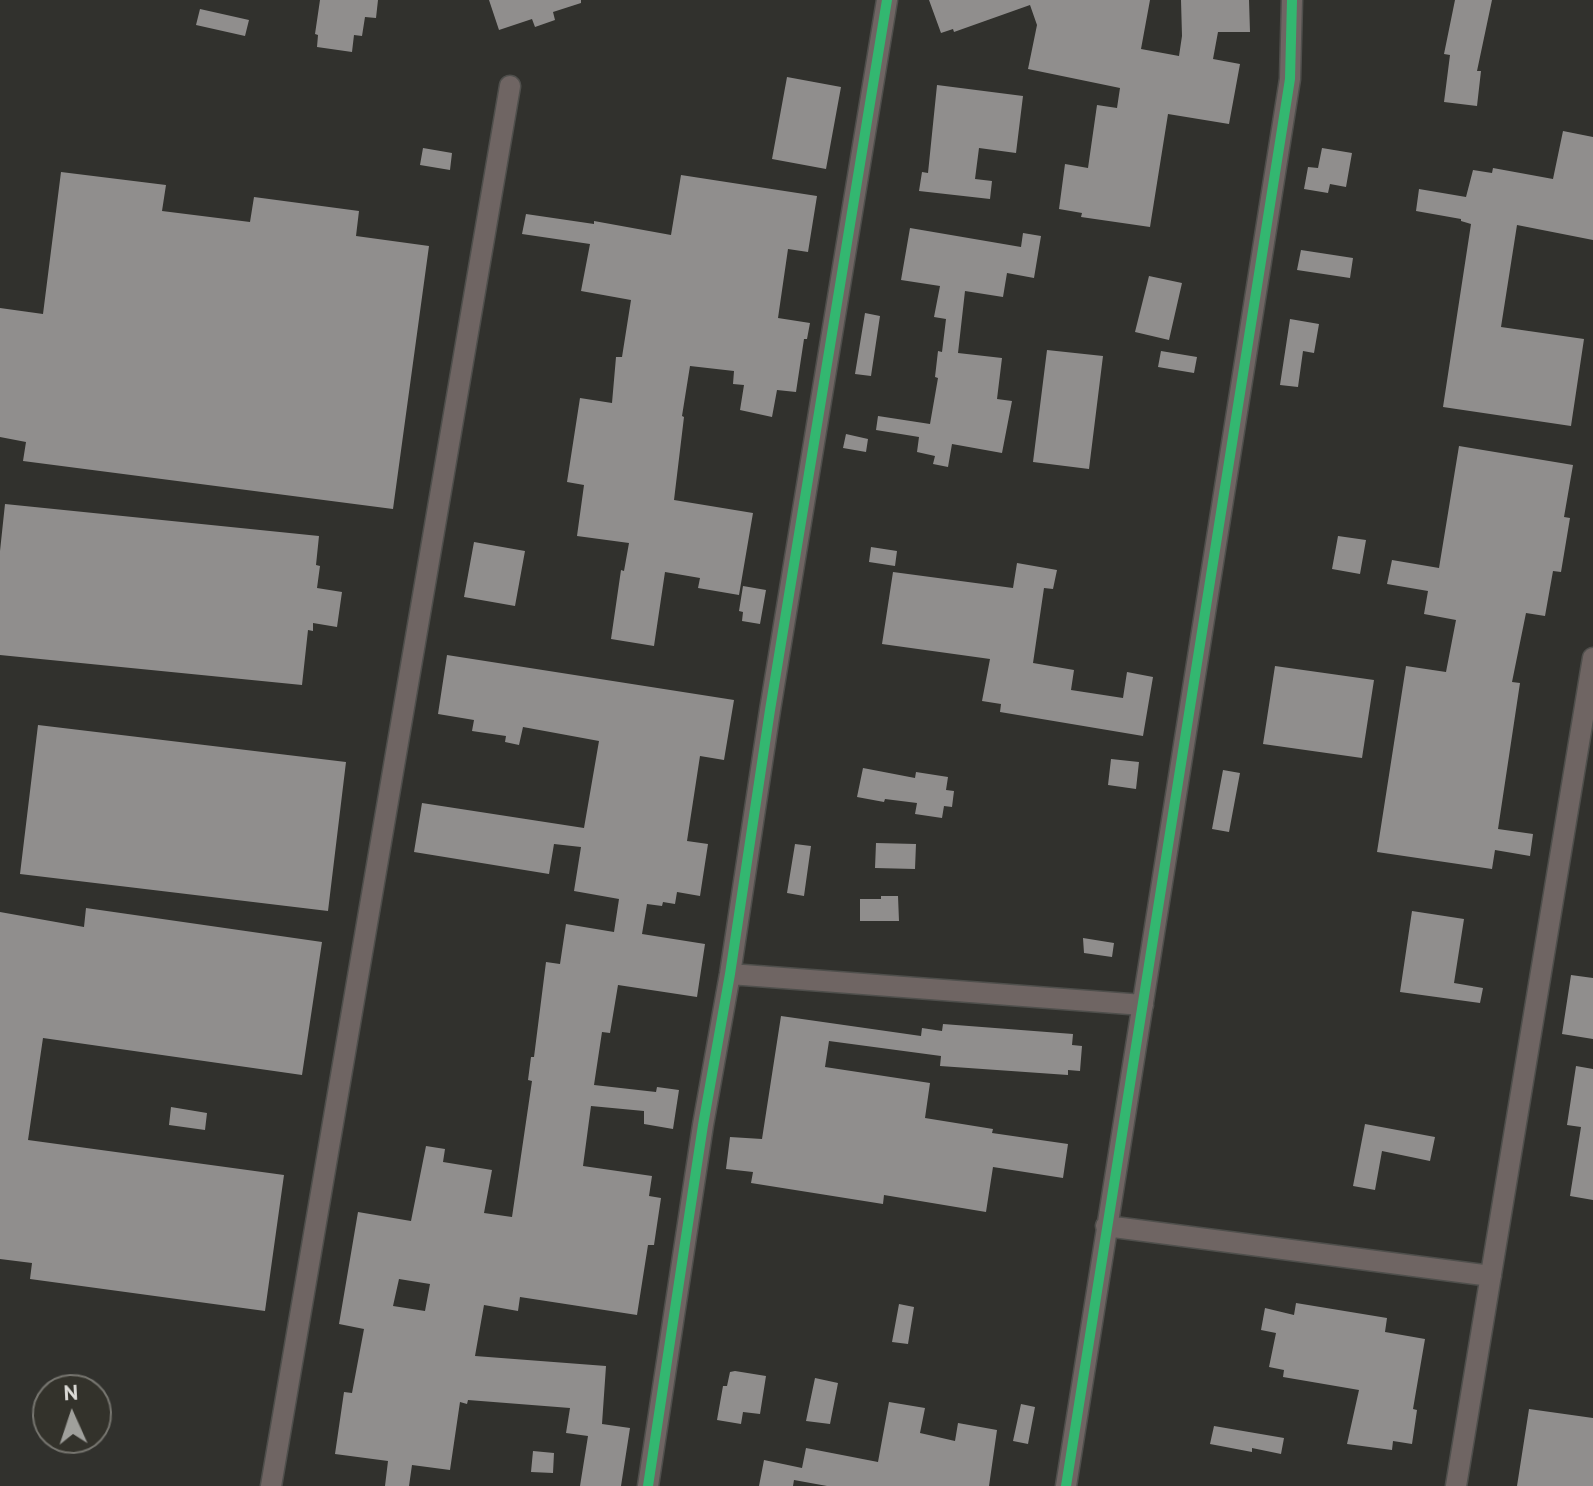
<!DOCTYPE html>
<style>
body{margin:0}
#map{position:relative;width:1593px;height:1486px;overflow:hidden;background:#31312d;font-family:"PT Sans",sans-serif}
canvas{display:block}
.north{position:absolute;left:32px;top:1374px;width:80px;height:80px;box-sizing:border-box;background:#33322b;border:2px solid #777670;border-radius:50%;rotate:357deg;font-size:22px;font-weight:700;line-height:32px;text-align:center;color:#dcdbd7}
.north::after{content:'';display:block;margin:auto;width:28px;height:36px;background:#a0a09c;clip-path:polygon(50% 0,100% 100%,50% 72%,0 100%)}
</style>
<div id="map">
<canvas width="1593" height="1486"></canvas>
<div class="north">N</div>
</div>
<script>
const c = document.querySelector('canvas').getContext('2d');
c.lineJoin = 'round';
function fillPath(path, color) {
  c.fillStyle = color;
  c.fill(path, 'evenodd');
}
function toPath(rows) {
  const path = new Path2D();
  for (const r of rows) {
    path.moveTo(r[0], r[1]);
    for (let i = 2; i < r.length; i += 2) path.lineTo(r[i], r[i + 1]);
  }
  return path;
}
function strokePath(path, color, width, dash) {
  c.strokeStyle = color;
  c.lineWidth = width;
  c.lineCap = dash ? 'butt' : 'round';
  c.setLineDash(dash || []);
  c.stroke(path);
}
fillPath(toPath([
 [320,0,378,0,376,18,365,17,362,36,354,35,352,52,317,47,318,35,315,34],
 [489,0,581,0,581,3,553,12,555,20,535,27,532,19,499,30],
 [929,0,1150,0,1141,49,1179,56,1182,36,1181,0,1249,0,1250,32,1218,32,1213,59,1240,64,1229,124,1168,114,1150,227,1081,217,1082,213,1059,209,1065,164,1088,168,1097,105,1117,108,1120,88,1028,69,1037,25,1030,5,954,32,953,29,941,33],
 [1455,0,1492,0,1477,71,1481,71,1477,106,1444,102,1450,55,1444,54],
 [200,9,249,20,245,36,196,25],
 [787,77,841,87,826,169,772,159],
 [937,85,1023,96,1016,153,979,148,975,179,992,181,990,199,919,191,922,172,928,173],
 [1563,131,1593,137,1593,240,1517,225,1501,327,1584,339,1571,426,1443,407,1471,224,1461,221,1461,219,1416,211,1419,189,1466,197,1473,170,1492,173,1493,168,1553,179],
 [423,148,452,153,450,170,420,165],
 [1322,148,1352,153,1346,187,1330,184,1328,193,1304,189,1308,167,1318,168],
 [61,172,166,185,162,211,250,222,254,197,359,211,356,236,429,246,393,509,23,461,26,442,0,437,0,308,43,314],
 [681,175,817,196,808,252,788,249,778,318,810,323,807,339,804,339,796,392,777,390,772,417,740,410,744,385,733,384,734,371,690,366,682,416,684,417,674,500,753,513,739,595,698,588,700,578,665,572,654,646,611,639,621,570,624,571,629,543,577,536,584,485,567,482,580,398,612,403,616,357,622,357,631,300,581,291,590,244,522,234,526,214,594,224,594,221,671,235],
 [910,228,1021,247,1023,233,1041,236,1034,278,1007,273,1003,297,965,291,958,353,1002,358,997,399,1012,401,1002,453,952,444,948,467,933,464,935,456,917,452,919,437,876,430,878,416,930,424,938,378,935,377,938,351,942,352,946,319,934,317,940,286,901,280],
 [1301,250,1353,258,1350,278,1297,270],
 [1149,276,1182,283,1169,340,1135,332],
 [865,313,880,316,871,376,855,374],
 [1290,319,1319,324,1314,353,1303,351,1298,387,1280,385],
 [1047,350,1103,356,1089,469,1033,462],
 [1161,351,1197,357,1194,373,1158,367],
 [846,434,868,439,866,452,843,448],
 [1459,446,1573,465,1564,517,1570,518,1561,572,1553,571,1545,616,1526,613,1512,682,1520,683,1498,829,1533,834,1530,856,1495,850,1492,869,1377,852,1406,666,1446,672,1456,620,1424,614,1428,591,1387,584,1392,560,1439,568],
 [5,504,319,536,316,565,320,566,317,588,342,592,337,627,313,623,313,631,308,630,302,685,0,655,0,551],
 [1338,536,1366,540,1360,574,1332,569],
 [474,542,525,551,515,606,464,597],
 [871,547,897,551,895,566,869,562],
 [1017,563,1057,570,1053,589,1044,588,1033,663,1074,670,1071,690,1123,698,1127,672,1153,677,1143,736,1000,712,1001,704,982,701,990,659,882,644,893,572,1013,588],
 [743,586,766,590,760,624,742,621,743,612,739,611],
 [447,655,734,700,724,760,700,756,687,841,708,844,700,896,677,892,675,904,663,902,662,906,647,904,642,934,705,944,697,997,618,985,610,1033,602,1032,594,1085,656,1092,657,1087,679,1090,673,1129,644,1124,644,1111,591,1106,583,1166,652,1176,649,1196,661,1198,654,1245,648,1245,637,1315,520,1297,518,1311,484,1305,475,1356,606,1366,602,1424,630,1428,621,1486,580,1486,588,1436,566,1433,570,1408,468,1400,467,1404,460,1402,450,1470,412,1465,409,1486,385,1486,388,1461,335,1454,344,1392,352,1393,364,1329,339,1324,358,1212,411,1221,426,1146,445,1149,443,1162,492,1170,484,1213,512,1217,532,1081,528,1080,531,1057,534,1057,546,962,560,964,566,924,614,932,619,899,574,891,581,847,554,844,549,874,414,852,422,803,584,828,599,741,523,727,519,745,505,742,506,736,472,731,474,720,438,714],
 [399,1279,430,1284,425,1311,393,1306],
 [1275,666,1374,680,1362,758,1263,744],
 [38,725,346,762,328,911,20,874],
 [1111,759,1139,762,1136,789,1108,785],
 [863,768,915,778,916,772,948,777,946,790,954,791,952,807,944,806,942,818,915,814,917,803,885,799,884,802,857,797],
 [1223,770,1240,773,1229,832,1212,829],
 [876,843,916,844,915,869,875,868],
 [795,844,811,846,804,896,787,893],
 [881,896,898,896,899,921,860,921,860,899,881,899],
 [86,908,322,942,302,1075,43,1038,28,1140,284,1175,265,1311,30,1279,32,1263,0,1259,0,912,84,927],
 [1412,911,1464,919,1454,983,1483,988,1480,1003,1400,992],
 [1083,938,1114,943,1112,957,1084,953],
 [1571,975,1593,978,1593,1039,1562,1034],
 [781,1016,921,1036,922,1028,942,1031,943,1024,1073,1034,1072,1045,1082,1046,1080,1071,1068,1070,1068,1075,940,1066,941,1056,829,1041,825,1067,930,1083,925,1118,993,1129,992,1133,1068,1144,1063,1178,993,1167,986,1212,884,1195,883,1204,751,1183,753,1172,726,1169,730,1137,762,1139],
 [1576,1066,1593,1069,1593,1200,1570,1196,1581,1127,1567,1125],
 [171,1107,207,1113,205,1130,169,1125],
 [1365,1124,1435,1137,1430,1161,1382,1151,1375,1190,1353,1186],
 [1296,1303,1387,1318,1385,1332,1425,1339,1413,1409,1417,1410,1412,1444,1393,1441,1392,1450,1347,1444,1359,1390,1283,1377,1284,1370,1269,1367,1276,1333,1261,1330,1265,1308,1294,1315],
 [899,1304,914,1307,908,1344,892,1342],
 [735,1371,766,1376,760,1414,743,1412,741,1424,717,1420,723,1386,727,1386,730,1372],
 [815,1378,838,1383,830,1424,806,1421],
 [889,1402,925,1408,920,1433,955,1441,958,1423,997,1430,989,1486,827,1486,794,1480,793,1486,759,1486,764,1460,802,1468,806,1448,878,1462],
 [1021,1404,1035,1407,1028,1444,1013,1441],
 [1529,1409,1593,1418,1593,1486,1517,1486],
 [1214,1426,1284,1438,1281,1454,1252,1448,1252,1452,1210,1444],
 [533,1451,554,1453,553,1473,531,1472]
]), '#908e8d');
const minor = toPath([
 [730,974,1143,1005],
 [1106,1226,1491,1276],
 [271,1486,510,86],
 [648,1486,703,1125,730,974,770,710,887,0],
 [1066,1486,1290,79,1292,0],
 [1456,1486,1593,658]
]);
strokePath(minor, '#4f4f4c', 23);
strokePath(minor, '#6f6563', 20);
strokePath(toPath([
 [648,1486,703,1125,730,974,770,710,887,0],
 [1066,1486,1290,79,1292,0]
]), '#33b770', 10);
</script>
